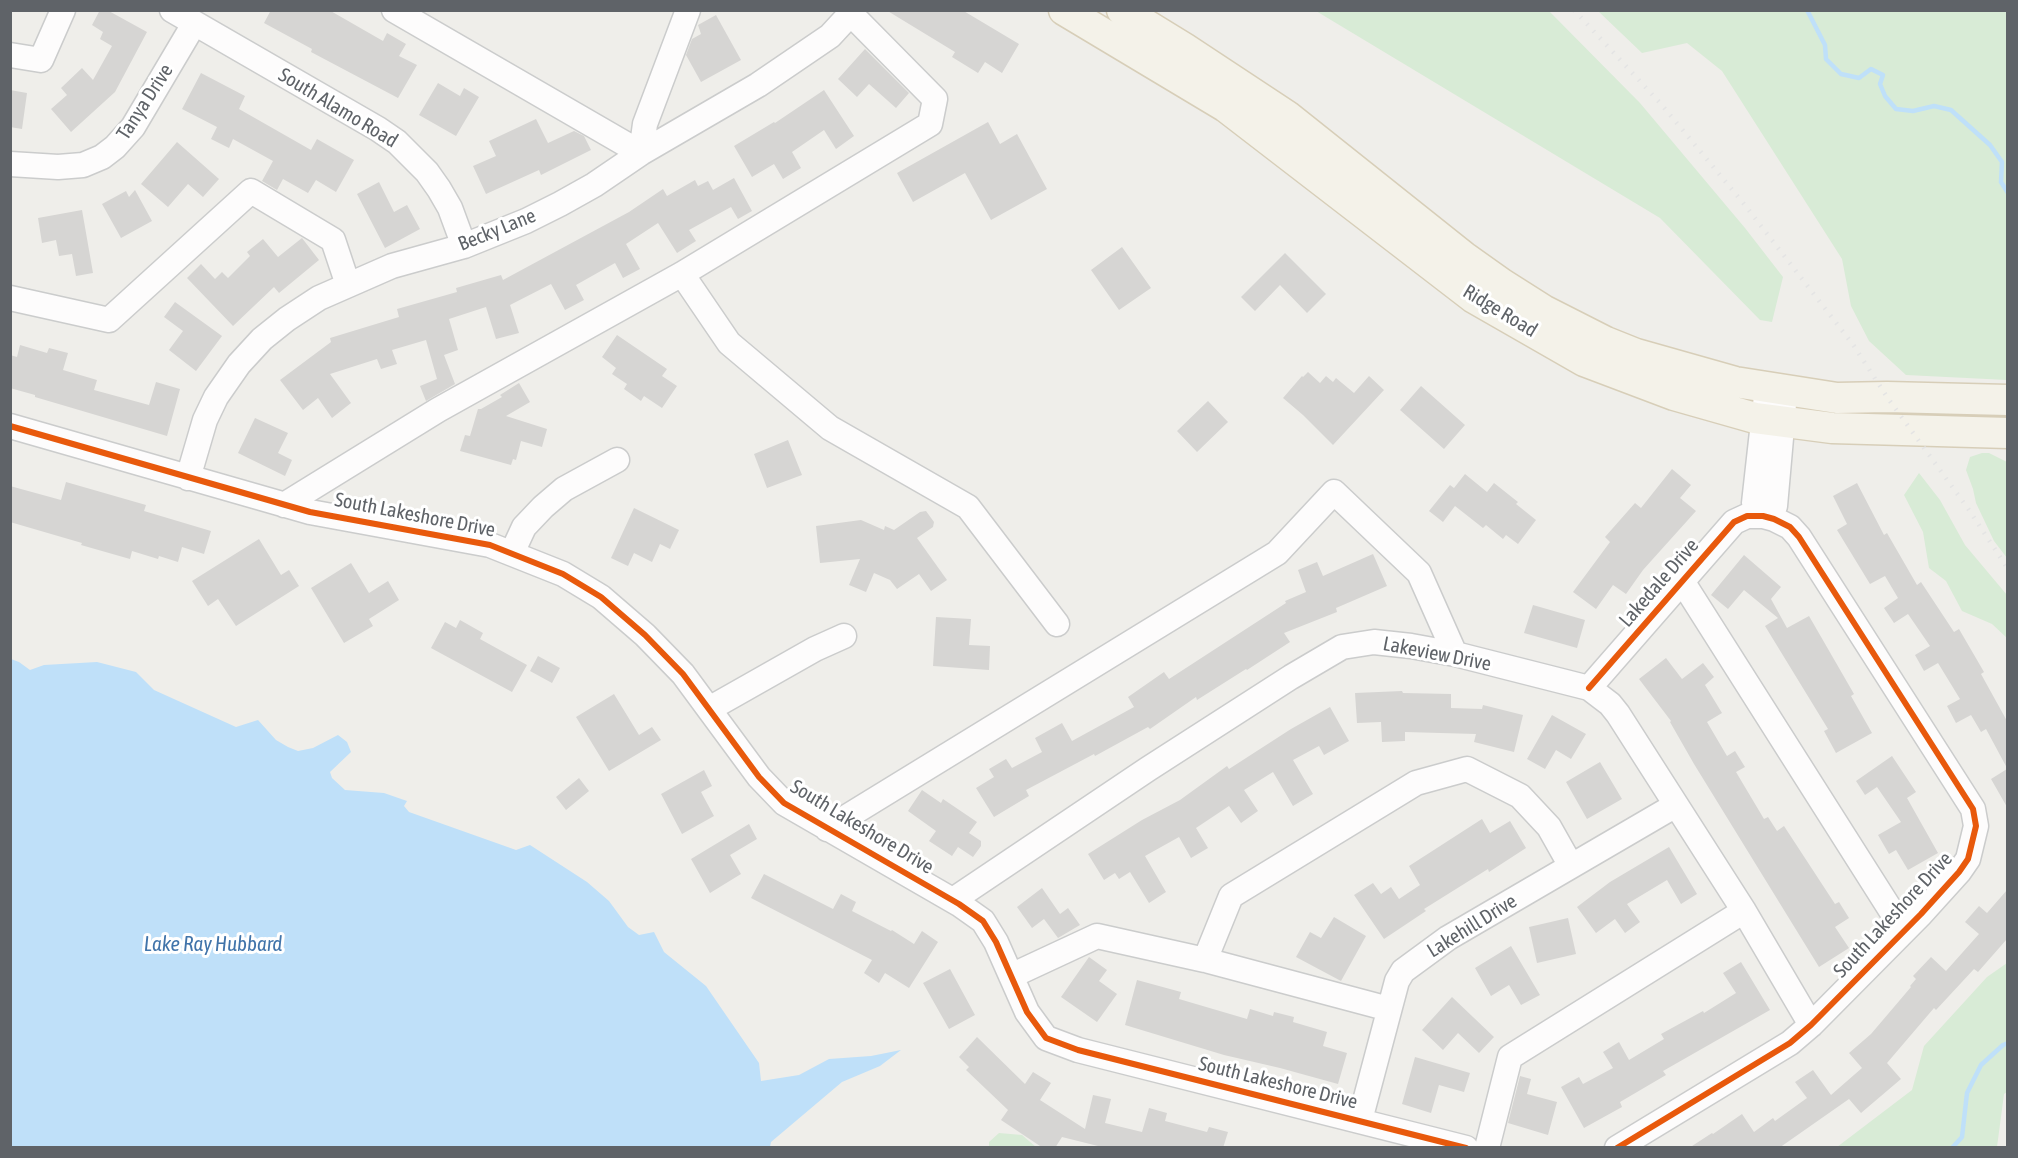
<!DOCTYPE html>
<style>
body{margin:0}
#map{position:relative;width:2018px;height:1158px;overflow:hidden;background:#efeeea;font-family:"Asap Condensed",sans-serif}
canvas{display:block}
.frame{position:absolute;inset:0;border:12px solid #5f6368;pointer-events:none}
</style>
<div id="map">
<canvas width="2018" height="1158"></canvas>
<div class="frame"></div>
</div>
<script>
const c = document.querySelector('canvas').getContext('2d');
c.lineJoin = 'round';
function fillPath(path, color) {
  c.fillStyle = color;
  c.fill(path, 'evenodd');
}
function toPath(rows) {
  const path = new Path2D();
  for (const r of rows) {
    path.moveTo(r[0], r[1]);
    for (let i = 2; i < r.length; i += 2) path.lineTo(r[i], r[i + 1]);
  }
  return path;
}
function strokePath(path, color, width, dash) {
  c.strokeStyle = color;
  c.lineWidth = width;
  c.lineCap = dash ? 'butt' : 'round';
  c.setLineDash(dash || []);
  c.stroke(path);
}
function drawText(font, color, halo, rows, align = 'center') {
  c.font = font + ' "Asap Condensed",sans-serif';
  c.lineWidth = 6;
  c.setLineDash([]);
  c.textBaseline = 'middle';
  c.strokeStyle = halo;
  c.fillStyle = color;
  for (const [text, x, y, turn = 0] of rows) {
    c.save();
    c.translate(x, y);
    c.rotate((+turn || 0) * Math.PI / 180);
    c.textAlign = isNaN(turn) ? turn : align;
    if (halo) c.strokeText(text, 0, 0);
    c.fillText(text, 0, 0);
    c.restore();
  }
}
fillPath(toPath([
 [1316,11,1549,11,1640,103,1745,228,1783,277,1772,322,1760,320,1660,218],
 [1598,11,2007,11,2007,380,1906,375,1869,341,1851,306,1842,259,1722,71,1687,43,1642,53],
 [1982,453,1989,453,2007,462,2007,558,1994,541,1976,503,1973,489,1966,470,1970,457],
 [1919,473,1940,500,1965,545,2007,595,2007,643,2007,638,1992,624,1962,611,1946,581,1929,568,1923,532,1904,495],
 [2007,963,2007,1092,2004,1094,1997,1147,1837,1147,1912,1090,1924,1046,1987,977],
 [999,1133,1022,1135,1036,1147,989,1147,989,1142]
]), '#d8ebd6');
fillPath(toPath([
 [11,659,19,662,30,670,44,665,97,662,136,672,154,690,236,727,258,720,276,740,288,747,298,751,313,748,338,735,347,742,351,752,330,772,332,778,345,790,384,793,407,801,404,806,409,812,516,850,530,845,587,882,609,901,628,927,639,935,654,932,664,952,706,986,759,1063,761,1081,799,1075,829,1059,871,1056,901,1050,880,1066,842,1082,771,1142,770,1147,11,1147]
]), '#bfe0f9');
strokePath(toPath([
 [1807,10,1825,45,1826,59,1841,74,1859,78,1871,69,1883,75,1880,84,1885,96,1896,109,1913,111,1934,106,1951,110,1990,145,2002,162,2001,182,2008,193],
 [1952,1148,1962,1137,1967,1093,1981,1065,2003,1045,2008,1043]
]), '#bfe0f9', 4.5);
fillPath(toPath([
 [100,10,107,10,147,32,115,92,71,132,51,109,67,95,61,88,82,68,93,80,112,46,100,39,103,32,92,25],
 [271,10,329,10,383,41,387,33,406,44,399,56,417,65,398,98,311,52,312,49,264,23],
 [886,10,962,10,1019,44,1002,73,985,62,978,73,952,57,955,52],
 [716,15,741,60,701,82,686,55,692,39,701,34,698,25],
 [865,49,909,93,896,108,869,84,857,97,838,79],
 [201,73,245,96,239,109,311,150,317,139,354,160,336,192,316,180,308,193,283,179,277,190,262,181,273,161,233,139,229,148,211,139,217,127,182,109],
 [438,83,460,96,464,88,479,97,456,136,419,115],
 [10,90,27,93,22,129,10,127],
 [824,90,854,136,836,149,824,130,792,152,801,168,783,179,774,164,752,177,734,146,774,122,775,123],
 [536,119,548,143,574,131,584,136,591,150,541,175,539,170,486,194,473,166,496,156,489,141],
 [988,122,1000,144,1017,134,1047,189,991,220,965,173,913,202,897,173],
 [177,142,219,179,203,197,188,184,168,207,141,184],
 [734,178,752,211,738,219,731,207,689,230,696,241,677,253,658,223,626,244,640,269,623,278,615,263,576,285,584,300,565,310,551,284,510,305,519,333,496,339,486,307,449,319,458,350,444,355,455,384,426,401,420,386,437,379,426,340,392,350,397,364,381,369,377,359,330,374,351,403,332,418,318,398,303,410,280,380,331,342,330,338,399,317,397,309,457,292,456,288,501,275,503,280,629,212,663,189,667,196,695,180,698,186,708,181,713,190],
 [379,182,394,212,407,205,420,229,385,248,357,194],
 [135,190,152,221,121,238,102,204,126,191,129,197],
 [82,210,93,273,76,276,72,254,59,256,56,240,42,243,38,218],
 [302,238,319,260,279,293,274,287,233,326,187,278,201,264,215,279,222,272,228,278,250,256,247,252,263,239,278,257],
 [1122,247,1151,288,1119,310,1091,270],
 [1285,253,1326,294,1307,313,1280,285,1255,311,1241,297],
 [175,302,222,336,196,371,169,350,183,331,164,317],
 [617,335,667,369,662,376,677,386,662,408,644,396,641,401,624,389,627,384,612,374,616,368,602,357],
 [20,345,47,353,49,348,68,353,63,370,97,380,94,390,149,405,156,382,180,389,167,436,35,397,35,395,10,388,10,355,17,357],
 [1308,372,1320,383,1326,376,1333,382,1336,378,1354,393,1369,376,1384,390,1333,445,1303,415,1283,398,1302,376,1303,377],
 [519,383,530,402,506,416,547,429,542,447,521,441,516,460,513,459,511,465,460,451,465,435,470,436,478,409,481,409,502,397,500,395],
 [1421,386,1465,425,1444,449,1400,410],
 [1208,401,1228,422,1197,452,1177,431],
 [255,418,288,433,278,453,292,460,285,476,238,453],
 [788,440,802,475,767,488,754,454],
 [1672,469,1691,485,1680,498,1696,511,1643,570,1626,594,1613,585,1596,609,1573,592,1610,542,1605,537,1635,503,1641,508],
 [1465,474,1487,492,1494,483,1518,502,1516,504,1536,520,1518,544,1506,535,1503,539,1486,525,1483,528,1455,506,1443,522,1429,511,1450,485,1454,488],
 [66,482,146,505,144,511,211,531,204,554,182,547,178,562,159,556,158,559,132,551,130,559,81,545,82,543,10,522,10,486,61,500],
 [1857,483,1884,535,1887,533,1917,585,1921,582,1954,632,1959,629,1984,672,1981,674,2007,721,2007,768,1986,729,1981,732,1971,715,1956,723,1947,706,1960,699,1938,663,1924,671,1915,655,1930,646,1908,614,1894,623,1884,608,1898,598,1885,576,1870,584,1837,530,1847,524,1833,496],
 [634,508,679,530,670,549,660,544,652,562,634,553,628,566,611,558],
 [926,511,934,522,933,527,917,538,947,580,931,591,919,574,897,589,890,580,874,573,866,592,849,585,860,559,820,563,816,526,861,520,884,530,885,526,894,530,920,512],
 [259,539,281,575,289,570,299,586,236,626,218,599,208,606,192,581],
 [1373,554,1387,586,1336,608,1337,612,1284,633,1290,642,1247,670,1246,669,1197,700,1196,697,1150,729,1148,727,1095,756,1094,754,1026,790,1029,796,994,817,976,788,994,777,989,769,1006,759,1012,768,1042,752,1035,738,1062,723,1072,741,1134,707,1128,697,1164,672,1169,679,1286,603,1285,601,1306,592,1298,570,1317,562,1323,576],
 [1744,555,1781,587,1771,599,1787,628,1809,616,1854,694,1851,696,1872,733,1836,753,1824,731,1828,729,1765,626,1778,618,1744,590,1728,609,1711,595],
 [351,563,369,593,388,581,399,600,369,619,373,626,344,643,311,588],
 [1533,605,1585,620,1577,648,1524,633],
 [936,617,971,619,969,645,990,646,989,670,933,666],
 [460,620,483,633,480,639,527,665,512,692,431,648,445,622,456,628],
 [538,656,560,668,552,683,530,671],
 [1666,658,1682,679,1703,663,1714,677,1705,685,1722,713,1707,722,1727,756,1735,751,1745,767,1736,772,1764,819,1768,817,1777,831,1784,826,1835,904,1839,902,1849,918,1835,927,1849,948,1819,967,1694,764,1670,722,1671,721,1639,679],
 [1402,691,1403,693,1451,694,1451,708,1482,709,1483,705,1523,715,1514,752,1474,742,1476,734,1405,732,1405,741,1382,742,1381,722,1357,723,1355,693],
 [614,694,639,735,652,727,661,740,609,771,576,717],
 [1330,707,1349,741,1324,755,1319,746,1293,760,1313,794,1293,806,1273,772,1244,790,1258,811,1241,823,1229,806,1196,828,1208,848,1191,858,1179,837,1145,856,1166,892,1149,903,1130,872,1119,879,1115,873,1104,880,1088,854,1142,820,1180,800,1227,766,1229,769,1291,729],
 [1552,715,1586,734,1571,759,1556,750,1545,769,1527,759],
 [1892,756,1916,792,1907,798,1938,853,1908,870,1896,850,1889,854,1878,835,1901,822,1877,787,1865,795,1856,781],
 [1600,762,1622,799,1587,819,1566,782],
 [2007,769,2007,807,1991,779],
 [704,770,712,786,701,792,714,816,682,834,661,794],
 [579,778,589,791,566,810,556,797],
 [922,790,941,803,943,799,977,822,969,833,981,841,981,846,973,857,958,847,952,856,929,841,936,831,908,811],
 [1482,819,1490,833,1510,821,1526,848,1489,872,1488,869,1424,909,1426,911,1384,939,1354,895,1373,883,1381,894,1391,887,1399,899,1420,885,1409,866],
 [749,824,757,839,730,855,741,874,710,893,691,859],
 [1669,847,1697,894,1681,904,1667,880,1627,904,1640,922,1625,933,1615,919,1596,933,1577,907,1610,882],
 [764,874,833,909,841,894,856,902,852,911,891,931,892,930,914,944,922,931,938,942,909,988,885,973,879,983,864,973,872,960,751,898],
 [1042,888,1060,914,1068,908,1080,925,1058,938,1044,919,1032,928,1017,907],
 [2007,890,2007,939,1978,972,1974,969,1936,1010,1934,1008,1887,1063,1901,1079,1861,1113,1849,1099,1779,1148,1689,1148,1712,1133,1713,1134,1742,1114,1754,1132,1773,1118,1775,1121,1807,1098,1795,1082,1813,1070,1831,1095,1862,1068,1849,1053,1871,1034,1911,987,1910,986,1916,979,1913,976,1931,957,1946,971,1979,934,1965,922,1979,906,1987,913],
 [1334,917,1366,936,1341,981,1296,957,1310,932,1321,938],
 [1568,918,1576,954,1537,963,1529,927],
 [1511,946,1540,995,1521,1005,1509,985,1491,996,1475,968],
 [1089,957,1107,970,1099,981,1117,994,1097,1022,1061,997],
 [1741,962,1770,1010,1663,1071,1666,1075,1620,1102,1622,1107,1584,1128,1561,1087,1579,1077,1583,1084,1613,1068,1603,1052,1619,1042,1629,1060,1664,1039,1661,1034,1703,1011,1704,1013,1736,993,1723,973],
 [950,969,975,1015,949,1029,923,983],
 [1137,980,1181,992,1179,999,1247,1019,1250,1009,1273,1016,1274,1012,1294,1017,1293,1022,1327,1032,1323,1046,1347,1053,1338,1084,1280,1068,1224,1055,1125,1025],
 [1452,997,1494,1037,1479,1053,1458,1033,1443,1050,1422,1030],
 [977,1037,1025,1084,1033,1072,1051,1083,1040,1100,1085,1129,1093,1095,1111,1099,1105,1123,1142,1132,1149,1108,1167,1113,1165,1121,1207,1132,1209,1127,1228,1132,1223,1148,1106,1148,1062,1137,1055,1148,1043,1148,1001,1120,1008,1110,966,1070,969,1067,959,1057],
 [1415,1057,1470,1073,1464,1092,1439,1085,1431,1113,1402,1104],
 [1520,1076,1531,1079,1527,1094,1557,1102,1548,1135,1508,1123]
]), '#d6d5d3');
const minor = toPath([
 [172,10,378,129,397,142,427,172,439,189,450,208,464,246],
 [394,10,641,153,645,124,688,10],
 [10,55,41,60,63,10],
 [10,164,58,167,83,165,102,157,115,147,133,127,194,24],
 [682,274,729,343,830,428,968,507,1057,624],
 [10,298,109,320,251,191,333,240,348,285],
 [10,426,310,512,490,545,563,574,601,597,645,635,683,674,759,777,784,803,959,904,983,921,996,942,1027,1012,1046,1038,1078,1050,1466,1148],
 [188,478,205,420,216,397,239,364,262,339,287,319,319,298,392,266,464,246,526,221,560,204,594,185,641,153,758,85,830,36,854,10],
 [284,505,438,410,682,274,930,124,935,99,851,14],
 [1763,516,1754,503,1767,387],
 [1763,516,1775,506,1784,404],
 [512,553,524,527,543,507,564,489,617,460],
 [1682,581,1904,931],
 [1589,688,1734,522,1747,516,1763,516,1774,519,1790,527,1799,537,1973,809,1976,826,1968,859,1959,872,1921,914,1811,1025,1790,1043,1617,1148],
 [709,709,815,649,844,636],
 [827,829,1277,553,1334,492,1419,573,1455,654],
 [953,900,1148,769,1291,677,1342,647,1374,642,1411,646,1455,654,1589,688,1610,704,1618,714,1744,911,1811,1025],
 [1205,960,1231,896,1416,783,1467,769,1520,796,1549,827,1571,866],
 [1011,976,1097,936,1205,960,1389,1009],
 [1360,1120,1397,981,1403,971,1448,938,1676,805],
 [1487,1148,1510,1057,1744,911]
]);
const major = toPath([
 [1064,10,1226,107,1474,298,1584,361,1674,395,1755,418,1832,428,2008,433],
 [1122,10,1184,48,1287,116,1464,257,1502,284,1543,310,1606,342,1636,354,1735,382,1837,398,1887,397,2008,400]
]);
strokePath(minor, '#cbcccc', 27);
strokePath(major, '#d7ceb8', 33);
strokePath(minor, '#fdfcfc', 24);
strokePath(major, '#f4f2e9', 30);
strokePath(toPath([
 [1574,10,1661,104,1744,204,1854,346,1887,397,1969,510,2008,569]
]), '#e4e4e4', 4.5, [1.5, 8]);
strokePath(toPath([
 [10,426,310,512,490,545,563,574,601,597,645,635,683,674,759,777,784,803,959,904,983,921,996,942,1027,1012,1046,1038,1078,1050,1466,1148],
 [1589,688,1734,522,1747,516,1763,516,1774,519,1790,527,1799,537,1973,809,1976,826,1968,859,1959,872,1921,914,1811,1025,1790,1043,1617,1148]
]), '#e8590c', 6);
drawText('20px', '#5f6368', '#fff', [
 ["Tanya Drive",145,102,-57],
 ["South Alamo Road",338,108,31],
 ["Becky Lane",497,230,-22],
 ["Ridge Road",1500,311,31],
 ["South Lakeshore Drive",415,515,11],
 ["Lakedale Drive",1659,583,-49],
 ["Lakeview Drive",1437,654,11],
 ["South Lakeshore Drive",862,827,31],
 ["South Lakeshore Drive",1893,915,-47],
 ["Lakehill Drive",1472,926,-32],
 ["South Lakeshore Drive",1278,1083,14]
]);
drawText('italic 21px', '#4174aa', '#fff', [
 ["Lake Ray Hubbard",213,944]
]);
</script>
